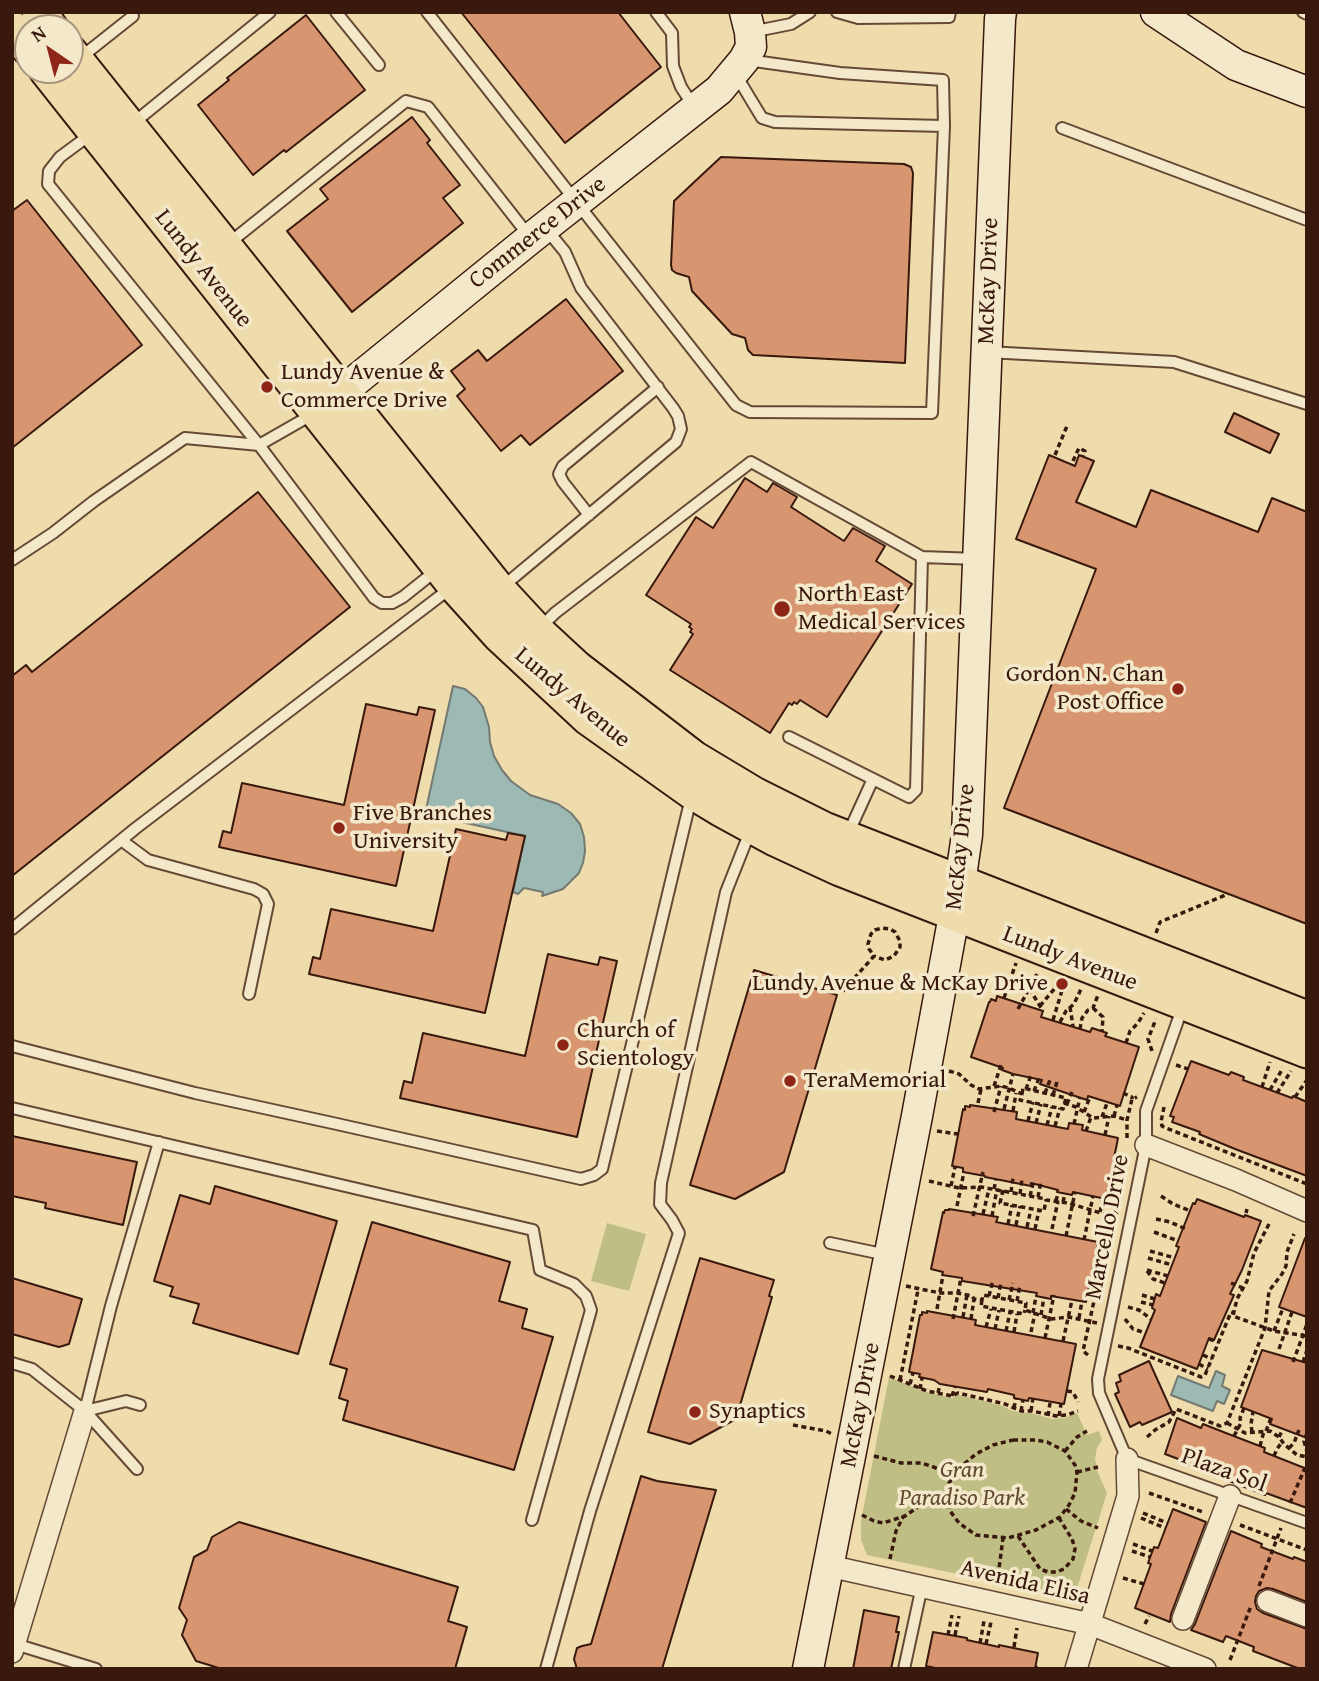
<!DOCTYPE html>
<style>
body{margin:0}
#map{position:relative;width:1319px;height:1681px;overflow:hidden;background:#eedcad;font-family:"Gentium Book Plus",serif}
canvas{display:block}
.frame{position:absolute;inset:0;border:14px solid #39180d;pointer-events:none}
.north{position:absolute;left:14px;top:14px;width:70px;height:70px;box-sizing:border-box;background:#f4e8ca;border:2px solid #a9957e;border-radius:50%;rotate:325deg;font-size:19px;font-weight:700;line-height:28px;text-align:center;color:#39180d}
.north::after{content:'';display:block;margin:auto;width:24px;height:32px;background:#8f2418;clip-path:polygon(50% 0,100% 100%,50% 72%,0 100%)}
</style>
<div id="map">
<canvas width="1319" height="1681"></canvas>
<div class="frame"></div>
<div class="north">N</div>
</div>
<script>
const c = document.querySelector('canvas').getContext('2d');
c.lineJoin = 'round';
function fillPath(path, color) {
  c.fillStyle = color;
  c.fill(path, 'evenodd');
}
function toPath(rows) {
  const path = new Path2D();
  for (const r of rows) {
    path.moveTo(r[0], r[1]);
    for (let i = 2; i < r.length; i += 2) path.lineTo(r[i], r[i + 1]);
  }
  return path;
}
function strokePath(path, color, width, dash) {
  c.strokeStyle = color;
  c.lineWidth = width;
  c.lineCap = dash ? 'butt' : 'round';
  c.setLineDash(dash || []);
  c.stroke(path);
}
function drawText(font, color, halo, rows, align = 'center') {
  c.font = font + ' "Gentium Book Plus",serif';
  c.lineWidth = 7;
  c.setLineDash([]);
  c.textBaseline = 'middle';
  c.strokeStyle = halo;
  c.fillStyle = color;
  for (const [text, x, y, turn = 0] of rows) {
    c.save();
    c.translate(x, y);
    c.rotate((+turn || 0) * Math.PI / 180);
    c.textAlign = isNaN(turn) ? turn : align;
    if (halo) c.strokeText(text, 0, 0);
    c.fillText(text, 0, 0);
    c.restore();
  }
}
fillPath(toPath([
 [607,1223,646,1234,629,1291,591,1281],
 [889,1377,925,1392,952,1398,959,1395,1003,1406,1010,1410,1022,1413,1031,1413,1052,1419,1065,1418,1077,1413,1087,1435,1099,1431,1102,1440,1097,1448,1095,1459,1098,1473,1107,1493,1077,1588,1063,1596,867,1555,861,1540,861,1521]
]), '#bfbe85');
const water = toPath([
 [453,686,465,689,476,698,483,707,489,727,490,742,494,756,502,770,511,781,530,795,558,804,571,813,580,824,584,837,585,851,583,863,579,873,563,889,542,896,543,892,524,888,518,894,513,892,525,836,425,814,453,686],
 [1216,1371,1225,1375,1222,1386,1230,1390,1224,1404,1217,1401,1213,1411,1171,1395,1178,1376,1209,1388,1216,1371]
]);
fillPath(water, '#9cb9b4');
strokePath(water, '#747971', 2);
const building = toPath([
 [461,12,618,12,661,67,565,143,461,12],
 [306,15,365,90,286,152,284,150,253,175,198,105,229,80,227,78,306,15],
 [412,117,430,140,427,143,460,185,443,198,463,223,352,312,287,231,328,199,320,189,412,117],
 [721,157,904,164,911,167,913,173,905,363,753,355,748,350,745,338,732,334,692,291,689,277,676,273,672,270,671,265,674,201,721,157],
 [27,200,142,345,12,448,12,211,27,200],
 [566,299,623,371,530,445,521,435,501,451,457,396,465,389,451,371,478,350,487,361,566,299],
 [1234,413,1279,434,1270,453,1225,432,1234,413],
 [1049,455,1075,466,1079,455,1094,461,1076,502,1136,527,1151,490,1258,532,1272,498,1307,512,1307,924,1004,808,1096,569,1016,539,1049,455],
 [745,478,767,492,773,483,797,497,791,507,844,541,853,528,885,546,876,561,912,584,827,717,800,700,797,704,794,702,792,705,789,703,770,733,670,670,693,634,690,632,692,629,689,627,691,624,646,595,696,517,713,528,745,478],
 [258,492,350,607,12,876,12,676,26,665,32,672,258,492],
 [366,704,417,715,419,707,435,710,396,886,219,847,223,831,231,833,242,783,344,805,366,704],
 [456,829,506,840,508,833,525,836,485,1013,309,974,313,957,320,959,331,909,433,931,456,829],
 [548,954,598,965,600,957,617,961,577,1137,400,1098,404,1081,412,1083,423,1033,525,1056,548,954],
 [754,970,837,995,784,1172,735,1199,690,1185,754,970],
 [997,996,1043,1011,1041,1017,1090,1032,1092,1028,1107,1033,1105,1036,1139,1047,1120,1106,1088,1096,1087,1100,1072,1095,1040,1084,1042,1080,1013,1074,1002,1070,1003,1068,971,1057,989,1002,990,1002,991,999,996,1001,997,996],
 [1191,1061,1229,1075,1231,1072,1244,1077,1243,1080,1292,1098,1293,1096,1307,1102,1307,1176,1235,1149,1199,1134,1200,1132,1172,1122,1174,1117,1170,1116,1191,1061],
 [970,1105,1017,1112,1016,1119,1068,1129,1069,1123,1083,1125,1082,1130,1118,1138,1106,1199,1073,1192,1072,1195,1057,1192,1058,1190,1031,1183,1031,1186,985,1177,985,1176,963,1172,963,1168,952,1166,963,1109,965,1110,965,1106,970,1107,970,1105],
 [12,1136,137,1162,123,1225,45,1208,46,1203,12,1196,12,1136],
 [215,1186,337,1221,298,1354,193,1323,199,1304,170,1296,173,1287,154,1281,180,1195,210,1204,215,1186],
 [1197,1199,1244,1217,1245,1215,1261,1221,1242,1270,1230,1294,1234,1295,1214,1340,1209,1338,1197,1369,1140,1347,1155,1310,1152,1308,1156,1294,1160,1296,1179,1247,1176,1246,1193,1203,1195,1204,1197,1199],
 [949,1209,998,1217,996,1222,1098,1242,1086,1302,1051,1296,1051,1299,1036,1296,1037,1293,962,1281,962,1278,942,1275,943,1272,931,1269,943,1212,944,1213,945,1210,949,1210,949,1209],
 [372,1222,510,1262,499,1301,527,1309,522,1328,553,1337,514,1470,343,1420,348,1401,339,1398,347,1369,330,1364,372,1222],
 [1305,1238,1307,1239,1307,1317,1279,1307,1305,1238],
 [700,1258,774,1280,769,1296,772,1297,736,1419,690,1444,648,1432,700,1258],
 [12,1278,82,1299,69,1344,59,1347,12,1334,12,1278],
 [927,1311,976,1320,975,1325,1076,1344,1064,1404,1029,1398,1028,1401,1014,1398,1014,1395,988,1389,987,1392,940,1384,934,1380,919,1377,920,1374,909,1372,920,1315,922,1315,922,1312,927,1313,927,1311],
 [1262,1350,1307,1363,1307,1438,1270,1424,1272,1419,1241,1407,1262,1350],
 [1149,1361,1172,1412,1142,1425,1140,1422,1130,1427,1115,1394,1119,1392,1116,1383,1121,1381,1119,1375,1149,1361],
 [1177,1418,1201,1428,1203,1424,1231,1435,1265,1448,1264,1452,1307,1469,1307,1508,1266,1493,1265,1495,1181,1462,1181,1460,1165,1454,1177,1418],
 [641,1476,657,1481,716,1490,662,1669,577,1669,574,1659,577,1648,582,1646,591,1644,641,1476],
 [1173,1509,1206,1522,1171,1614,1170,1622,1135,1608,1151,1564,1148,1563,1154,1547,1158,1548,1173,1509],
 [239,1522,458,1587,448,1621,467,1627,455,1669,222,1669,196,1661,182,1635,187,1620,179,1608,194,1557,207,1550,212,1537,239,1522],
 [1231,1531,1262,1544,1261,1547,1293,1559,1294,1557,1307,1562,1307,1602,1273,1589,1267,1588,1259,1591,1256,1596,1255,1602,1257,1609,1263,1613,1307,1629,1307,1669,1300,1669,1253,1651,1254,1647,1226,1636,1223,1642,1191,1630,1195,1624,1231,1531],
 [864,1610,899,1617,896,1632,899,1632,891,1669,853,1669,864,1610],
 [933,1632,967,1638,967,1640,999,1647,999,1645,1038,1653,1035,1669,940,1669,926,1666,933,1632]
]);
fillPath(building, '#d7966f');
strokePath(building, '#39180d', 2);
const lane = toPath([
 [336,12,379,65],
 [427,12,736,405,750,412,932,413,944,126,943,80,840,73,747,60],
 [656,12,672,33,673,66,681,87,694,107],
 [837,12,858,18,949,17,950,12],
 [1303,12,1307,14],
 [751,32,791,24,810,12],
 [80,58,133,16],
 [736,75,762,118,775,122,944,126],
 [131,125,270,12],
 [1062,128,1307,220],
 [91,134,60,157,49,171,48,184,259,445,374,598,382,603,392,603,403,597,438,569],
 [228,244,406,101,428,107,529,236],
 [987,352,1174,362,1307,404],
 [589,515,563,482,559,474,563,466,658,387],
 [12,560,53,533,94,501,185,438,259,445,315,413],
 [501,588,676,442,681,429,678,416,673,408,581,288,565,252,547,230],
 [539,629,555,613,751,462,922,557],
 [789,737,873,779],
 [847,836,873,779,909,797,916,790,922,557,977,559],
 [121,840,148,860,254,889,263,894,268,904,249,994],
 [12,929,136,828,452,587],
 [1183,1006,1146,1111,1146,1145,1098,1379,1099,1393,1127,1459,1307,1523],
 [12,1046,195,1093,337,1124,581,1179,594,1175,602,1169,691,798],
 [12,1108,533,1230,540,1270,574,1284,586,1296,591,1310,532,1520],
 [830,1243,887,1255],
 [12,1363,32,1369,85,1411,137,1469],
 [85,1411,111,1306,159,1142],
 [85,1411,126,1401,140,1405],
 [15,1644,96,1669],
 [546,1669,590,1511,679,1233,672,1220,660,1204,661,1183,726,892,751,829],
 [904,1669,922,1586]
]);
const street = toPath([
 [1146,1145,1236,1180,1307,1211],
 [829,1566,1090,1624,1205,1669],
 [1268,1601,1307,1616],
 [1183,1619,1230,1496],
 [12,1652,85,1411],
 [1076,1669,1128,1496,1127,1459]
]);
const secondary = toPath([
 [1156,12,1236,65,1307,92],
 [323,407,531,238,719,90,744,60,751,47,750,32,745,12],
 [808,1669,917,1116,960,883,967,835,1000,19,1001,12]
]);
const primary = toPath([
 [39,12,51,28],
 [12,28,28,48],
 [70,52,499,590,537,631,577,668,694,758,754,794,824,829,1307,1018],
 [46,70,454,585,500,636,588,718,692,792,720,809,775,839,840,869,1307,1051]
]);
strokePath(lane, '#664935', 14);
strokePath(street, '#664935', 24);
strokePath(secondary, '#39180d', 33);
strokePath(primary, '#39180d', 37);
strokePath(toPath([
 [1055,455,1067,426],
 [1073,461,1079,448,1085,451,1083,456],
 [1156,933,1160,922,1228,894],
 [1037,974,1029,988,1043,1011],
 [843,991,874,956,869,949,868,944,871,934,875,930,882,928,890,929,895,932,900,941,900,947,894,956,885,960,874,956],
 [1004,998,1016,963],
 [1040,1006,1061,981],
 [1070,1007,1073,1026],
 [1093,1008,1103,1017,1102,1031],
 [1018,1009,1029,989],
 [1053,1020,1064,984],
 [1060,1022,1066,1011,1074,1004,1081,989],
 [1080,1029,1082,1018,1088,1010,1093,1008,1098,995],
 [1126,1043,1130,1031,1138,1023,1144,1013],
 [1152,1051,1148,1039,1156,1019],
 [1176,1065,1188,1069],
 [949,1071,959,1074,971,1085,979,1089,1001,1086,1009,1088,1022,1094,1020,1100,1063,1109,1066,1098,1023,1088,1022,1094],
 [994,1086,1001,1065],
 [1262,1087,1270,1062],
 [1026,1089,1031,1075],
 [1270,1090,1283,1068],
 [1034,1091,1039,1078],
 [1045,1093,1050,1080],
 [1123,1093,1132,1097,1132,1099],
 [1277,1093,1291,1071],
 [1053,1095,1057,1082],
 [1295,1097,1307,1080],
 [978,1103,981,1089],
 [1064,1103,1076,1107,1093,1118,1114,1116,1127,1120],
 [1067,1104,1072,1092],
 [1164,1107,1161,1122,1162,1126,1166,1128,1307,1184],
 [1004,1109,1013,1074],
 [1013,1111,1016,1093],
 [994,1112,1001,1086],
 [1084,1112,1090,1097],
 [1114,1116,1117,1105],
 [1102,1117,1107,1103],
 [1028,1121,1033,1102],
 [1036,1123,1041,1104],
 [1074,1124,1080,1097],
 [1047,1125,1052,1107],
 [1055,1126,1060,1108],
 [937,1131,958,1134],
 [1086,1131,1091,1117],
 [1105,1135,1109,1116],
 [1127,1138,1127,1120,1132,1099,1137,1097],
 [929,1181,959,1188,981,1187,1046,1199,1046,1200,1068,1203,1117,1218],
 [951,1186,955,1167],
 [994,1189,996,1180],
 [1003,1190,1000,1203,1044,1211,1046,1200],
 [1011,1192,1013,1178],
 [1020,1194,1022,1179],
 [1030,1196,1034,1180],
 [1161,1196,1173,1204,1188,1210],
 [1038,1197,1041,1181],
 [1056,1201,1058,1193],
 [1063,1202,1065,1194],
 [957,1206,964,1172],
 [1100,1212,1103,1198],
 [1246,1213,1247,1209],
 [983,1214,989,1189],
 [1117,1215,1112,1210,1117,1189,1122,1187],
 [973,1216,983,1172],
 [992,1216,997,1189],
 [1156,1219,1170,1222,1186,1229],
 [1008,1224,1012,1205],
 [1269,1224,1254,1253,1247,1281,1237,1299,1233,1316,1274,1331,1307,1336],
 [1016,1225,1020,1206],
 [1027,1227,1031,1209],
 [1035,1229,1039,1210],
 [1052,1229,1058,1201],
 [1154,1232,1178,1241],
 [1066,1236,1075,1192],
 [1084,1240,1093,1196],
 [1150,1251,1175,1258],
 [1109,1253,1105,1248,1108,1229,1116,1225],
 [1148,1258,1172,1265],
 [1147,1270,1168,1276],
 [1147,1271,1153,1279,1165,1283],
 [1231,1283,1243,1288],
 [906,1286,940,1293,957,1293,972,1296,974,1299,982,1300,983,1295,1026,1303,1025,1310,1051,1319,1069,1317,1097,1323],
 [1142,1295,1155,1299],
 [989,1296,993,1280],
 [998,1298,1001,1282],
 [982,1300,981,1306,1024,1314,1025,1310],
 [1009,1300,1013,1283],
 [1017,1301,1020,1285],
 [1141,1302,1153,1305],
 [1128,1307,1139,1310,1151,1319],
 [937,1309,943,1275],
 [1033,1313,1036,1296],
 [1041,1315,1044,1297],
 [963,1317,967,1295],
 [1079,1318,1082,1301],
 [953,1319,961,1278],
 [971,1319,974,1299],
 [1125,1319,1133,1329,1146,1333],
 [986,1327,991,1309],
 [995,1329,999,1310],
 [1006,1331,1010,1312],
 [1274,1331,1283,1308],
 [1014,1332,1017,1314],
 [1031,1332,1035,1313],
 [1045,1338,1054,1295],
 [1209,1339,1218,1342],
 [1063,1341,1072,1300],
 [1118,1346,1128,1348,1201,1377,1205,1375,1231,1312,1234,1313],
 [1279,1349,1292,1312],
 [1088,1355,1083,1351,1096,1292,1102,1290],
 [1203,1355,1212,1359],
 [1293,1362,1307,1324],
 [1303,1362,1307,1350],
 [1199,1364,1208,1369],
 [890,1376,927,1391,952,1396,958,1393,1005,1404,1021,1411,1032,1411,1056,1416,1067,1415,1078,1411],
 [900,1380,918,1290],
 [910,1384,913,1373],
 [920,1389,922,1378],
 [1067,1391,1073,1392,1078,1402],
 [938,1393,940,1384],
 [952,1396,955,1387],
 [1014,1408,1016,1398],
 [1021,1411,1023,1400],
 [1031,1411,1033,1398],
 [1048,1416,1050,1403],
 [1059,1416,1061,1404],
 [1227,1423,1245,1433,1270,1431,1279,1437,1284,1444,1297,1455,1307,1457],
 [793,1425,826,1431,832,1434],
 [1266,1431,1271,1418],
 [1252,1432,1251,1424,1253,1412],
 [1307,1433,1304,1441,1307,1452],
 [1234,1436,1241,1423,1240,1418,1244,1408],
 [1147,1437,1155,1430,1169,1422,1176,1409,1220,1426,1227,1423,1265,1328,1269,1291,1282,1274,1286,1266,1287,1252,1294,1234],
 [1279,1437,1283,1429],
 [1013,1440,1035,1440,1047,1442,1065,1451,1075,1465,1077,1472,1075,1493,1069,1505,1060,1517,1036,1530,1008,1538,976,1535,959,1523,950,1511,947,1497,949,1483,958,1469,976,1454,993,1445,1013,1440],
 [1260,1446,1264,1431],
 [1289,1448,1294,1443,1299,1430],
 [1065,1451,1077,1437,1087,1431],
 [874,1456,901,1463,921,1463,931,1466,953,1475],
 [1274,1456,1277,1449,1282,1442],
 [1077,1472,1098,1467],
 [1149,1493,1203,1512],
 [1290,1503,1307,1463],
 [1066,1509,1081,1521,1098,1528],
 [1143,1513,1167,1523],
 [862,1515,874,1521,883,1523,905,1516,921,1505,947,1500],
 [1141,1518,1165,1528],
 [1240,1525,1307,1550],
 [1018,1536,1040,1569,1048,1572,1056,1572,1064,1569,1073,1559,1075,1549,1072,1539,1059,1518],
 [1133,1544,1152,1551],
 [1132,1551,1150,1557],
 [890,1559,896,1531,903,1517],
 [1123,1578,1144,1584],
 [997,1584,1003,1538],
 [1259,1586,1281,1528],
 [1145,1624,1149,1616],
 [948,1635,952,1615],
 [955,1635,959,1616],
 [980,1643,984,1621],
 [986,1644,991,1622],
 [1014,1647,1017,1628],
 [1230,1660,1251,1606],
 [1035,1667,1039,1669]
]), '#39180d', 3.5, [5, 3.5]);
strokePath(lane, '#f4e8ca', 10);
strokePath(street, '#f4e8ca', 21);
strokePath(secondary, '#f4e8ca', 30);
strokePath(primary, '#eedcad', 33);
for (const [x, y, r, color] of [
 [267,387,7,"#8f2418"],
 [782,609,9,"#8f2418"],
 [1178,689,7,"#8f2418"],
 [339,828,7,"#8f2418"],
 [1062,984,7,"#8f2418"],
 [563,1045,7,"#8f2418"],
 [790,1081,7,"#8f2418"],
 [695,1412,7,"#8f2418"]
]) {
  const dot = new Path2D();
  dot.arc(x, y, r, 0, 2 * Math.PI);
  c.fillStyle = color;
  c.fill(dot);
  strokePath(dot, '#f4e8ca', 2.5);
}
drawText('24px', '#39180d', '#f4e8ca', [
 ["Commerce Drive",538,233,-38],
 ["Lundy Avenue",203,269,52],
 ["McKay Drive",989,281,-88],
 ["Lundy Avenue",572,698,40],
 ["McKay Drive",961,847,-84],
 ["Lundy Avenue",1070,959,21],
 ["Marcello Drive",1108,1227,-79],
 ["McKay Drive",861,1405,-79],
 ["Plaza Sol",1224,1471,20],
 ["Avenida Elisa",1025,1583,13]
]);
drawText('24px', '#39180d', '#f4e8ca', [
 ["Lundy Avenue &",281,373],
 ["Commerce Drive",281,401],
 ["North East",798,595],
 ["Medical Services",798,623],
 ["Gordon N. Chan",1164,675,"right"],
 ["Post Office",1164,703,"right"],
 ["Five Branches",353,814],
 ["University",353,842],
 ["Lundy Avenue & McKay Drive",1048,984,"right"],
 ["Church of",577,1031],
 ["Scientology",577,1059],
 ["TeraMemorial",804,1081],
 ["Synaptics",709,1412]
], 'left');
drawText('italic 24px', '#614a31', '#f4e8ca', [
 ["Gran",962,1471],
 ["Paradiso Park",962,1499]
]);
</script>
